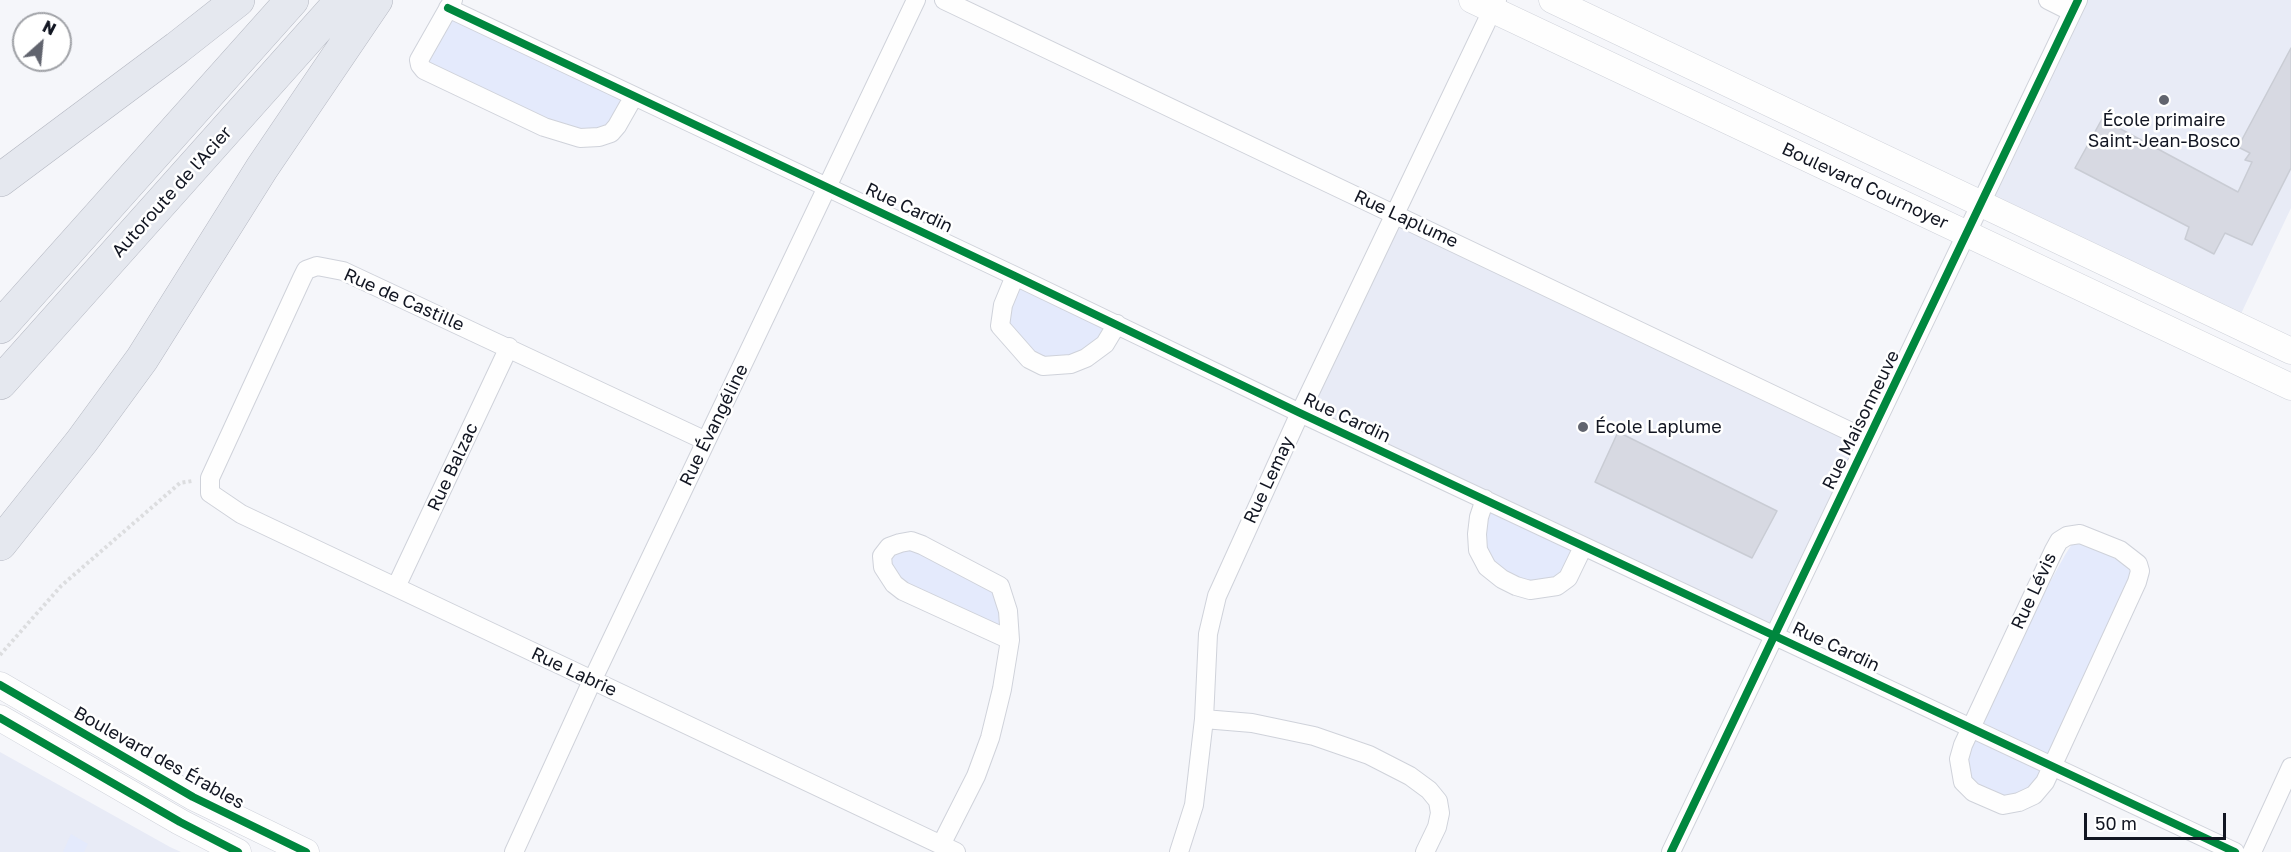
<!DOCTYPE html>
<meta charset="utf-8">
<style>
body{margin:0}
#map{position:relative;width:2291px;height:852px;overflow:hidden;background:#f5f6fa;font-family:"Golos Text",sans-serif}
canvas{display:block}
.north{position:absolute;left:12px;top:12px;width:60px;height:60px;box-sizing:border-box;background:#fff;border:2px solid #a0a2a7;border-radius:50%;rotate:27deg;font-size:16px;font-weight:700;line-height:24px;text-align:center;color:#121622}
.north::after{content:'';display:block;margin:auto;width:21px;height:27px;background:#61646e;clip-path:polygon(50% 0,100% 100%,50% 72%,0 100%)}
.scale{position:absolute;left:2084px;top:813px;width:142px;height:27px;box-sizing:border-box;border:3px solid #121622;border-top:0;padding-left:8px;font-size:18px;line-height:21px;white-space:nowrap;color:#121622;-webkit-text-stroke:4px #fff;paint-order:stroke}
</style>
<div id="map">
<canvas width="2291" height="852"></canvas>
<div class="north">N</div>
<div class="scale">50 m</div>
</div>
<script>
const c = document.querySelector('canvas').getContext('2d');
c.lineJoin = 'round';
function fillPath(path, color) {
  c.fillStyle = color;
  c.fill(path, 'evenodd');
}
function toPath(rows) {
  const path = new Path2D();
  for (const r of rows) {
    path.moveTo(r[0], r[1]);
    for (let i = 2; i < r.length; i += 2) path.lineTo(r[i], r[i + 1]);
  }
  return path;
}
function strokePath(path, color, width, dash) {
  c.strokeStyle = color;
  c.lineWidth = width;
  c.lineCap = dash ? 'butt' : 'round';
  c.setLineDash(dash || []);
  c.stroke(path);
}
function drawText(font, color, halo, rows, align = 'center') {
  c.font = font + ' "Golos Text",sans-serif';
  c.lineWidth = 5;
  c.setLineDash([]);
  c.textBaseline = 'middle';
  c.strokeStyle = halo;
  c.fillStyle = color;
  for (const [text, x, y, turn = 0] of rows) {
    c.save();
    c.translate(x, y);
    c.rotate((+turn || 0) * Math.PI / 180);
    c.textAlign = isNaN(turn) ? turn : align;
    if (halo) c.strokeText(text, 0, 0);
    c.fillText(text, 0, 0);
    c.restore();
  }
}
fillPath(toPath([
 [2084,0,2291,0,2291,208,2239,318,1991,201],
 [1396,223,1861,443,1772,633,1307,411],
 [0,752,170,847,181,852,0,852]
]), '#e8ebf6');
fillPath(toPath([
 [448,10,632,97,626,112,589,138,425,69],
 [1016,283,1113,332,1056,366,1010,338,1005,314],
 [1483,504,1578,549,1568,578,1542,587,1488,565],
 [2080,540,2137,566,2034,795,1984,798,1960,765,1970,727,2065,555,2072,544],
 [910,544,998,587,1007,636,905,589,885,566,892,549],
 [71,834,88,844,84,852,63,852]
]), '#e4eafc');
const building = toPath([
 [2291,48,2291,168,2252,245,2225,233,2214,254,2185,239,2189,227,2075,168,2102,119,2238,192,2252,162,2245,160,2250,153,2238,147,2291,48],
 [1618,432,1777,511,1752,558,1595,482,1618,432]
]);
fillPath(building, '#d7d9e2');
strokePath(building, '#c9ccd4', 1.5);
const street = toPath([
 [453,0,419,60,420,65,424,70,544,127,580,138,599,137,611,133,617,126,634,96],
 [944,0,1868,440],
 [2048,0,2072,12],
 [448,8,1015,276,1300,413,2235,852],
 [1015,276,1003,305,1000,326,1029,359,1043,366,1071,364,1086,358,1105,344,1117,324],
 [706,441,343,271,317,266,306,270,302,278,210,478,210,493,241,514,956,852],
 [1485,499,1479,517,1477,534,1478,550,1487,567,1502,579,1516,586,1530,590,1557,586,1568,578,1583,547],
 [2080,534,2120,550,2138,564,2140,571,2137,582,2045,782,2034,795,2019,802,2003,805,1973,792,1963,782,1959,759,1963,745,2054,550,2059,541,2067,536,2080,534],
 [396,587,509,347],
 [1204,719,1252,723,1314,736,1369,755,1410,776,1429,790,1438,801,1440,813,1437,827,1425,852],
 [941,845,976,776,990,738,1002,689,1010,640,1008,611,1000,586,922,545,911,541,900,543,889,547,882,556,883,567,894,584,903,591,1010,640],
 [514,852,592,681,916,0],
 [1179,852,1194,805,1204,719,1208,634,1217,596,1300,413,1497,0],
 [1671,852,2078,0],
 [2252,852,2291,767]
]);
const secondary = toPath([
 [1472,0,2291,387],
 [1552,0,2291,351],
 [0,685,193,797,306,852],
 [0,718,180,822,238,852]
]);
const highway = toPath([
 [0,180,177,48,238,0],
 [0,327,292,0],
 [0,383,342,0],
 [0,544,82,441,142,359,262,168,376,0]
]);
strokePath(street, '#cfd2da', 20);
strokePath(secondary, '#cfd2da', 27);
strokePath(highway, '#b4b7c1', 34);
strokePath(toPath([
 [0,655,61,586,180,483,192,481]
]), '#dcdddf', 4, [3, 3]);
strokePath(street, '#fefefe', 18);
strokePath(secondary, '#fefefe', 26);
strokePath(highway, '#e5e8ef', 33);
strokePath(toPath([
 [448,8,1015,276,1300,413,2235,852],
 [0,685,193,797,306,852],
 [0,718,180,822,238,852],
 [1671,852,2078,0]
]), '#00873e', 8);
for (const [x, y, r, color] of [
 [2164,100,6,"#61646e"],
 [1583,427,6,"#61646e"]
]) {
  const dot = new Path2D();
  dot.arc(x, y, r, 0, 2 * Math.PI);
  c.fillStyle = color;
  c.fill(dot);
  strokePath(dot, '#fff', 2);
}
drawText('18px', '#121622', '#fff', [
 ["École primaire",2164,120],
 ["Saint-Jean-Bosco",2164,141],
 ["École Laplume",1595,427,"left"]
]);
drawText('18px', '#121622', '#fff', [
 ["Boulevard Cournoyer",1865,186,25],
 ["Autoroute de l'Acier",172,192,-48],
 ["Rue Cardin",909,208,25],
 ["Rue Laplume",1406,219,25],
 ["Rue de Castille",404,300,24],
 ["Rue Cardin",1347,418,25],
 ["Rue Maisonneuve",1861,420,-64],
 ["Rue Évangéline",714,425,-64],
 ["Rue Balzac",453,467,-65],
 ["Rue Lemay",1269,480,-65],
 ["Rue Lévis",2034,591,-65],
 ["Rue Cardin",1836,647,25],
 ["Rue Labrie",574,672,25],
 ["Boulevard des Érables",159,758,29]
]);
</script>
